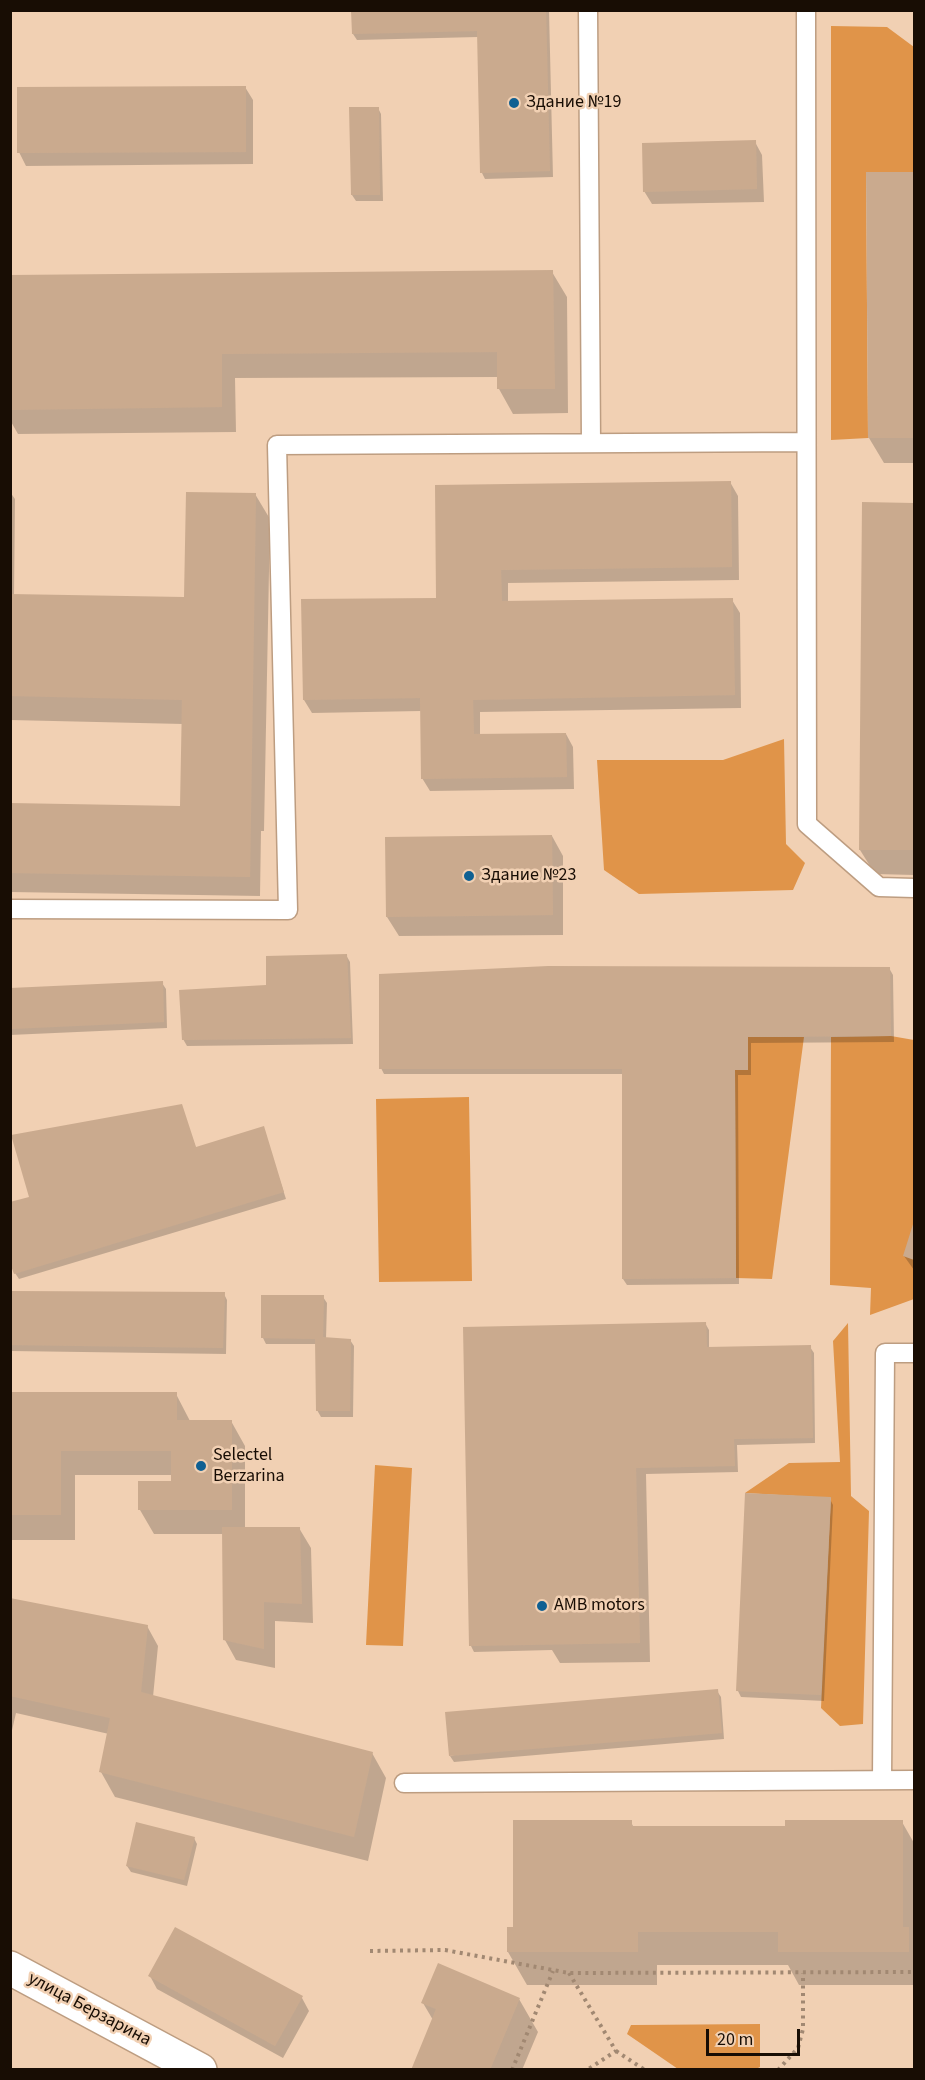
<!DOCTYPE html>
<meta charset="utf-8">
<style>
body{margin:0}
#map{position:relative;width:925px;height:2080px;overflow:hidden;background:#f1d0b3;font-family:"Source Sans 3",sans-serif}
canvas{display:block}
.frame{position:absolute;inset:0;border:12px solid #180d04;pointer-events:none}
.scale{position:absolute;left:706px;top:2029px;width:94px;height:27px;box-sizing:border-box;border:3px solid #180d04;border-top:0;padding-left:8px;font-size:18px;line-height:21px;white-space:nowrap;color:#180d04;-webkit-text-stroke:4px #f1d0b3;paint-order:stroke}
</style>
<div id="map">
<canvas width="925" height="2080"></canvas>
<div class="frame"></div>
<div class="scale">20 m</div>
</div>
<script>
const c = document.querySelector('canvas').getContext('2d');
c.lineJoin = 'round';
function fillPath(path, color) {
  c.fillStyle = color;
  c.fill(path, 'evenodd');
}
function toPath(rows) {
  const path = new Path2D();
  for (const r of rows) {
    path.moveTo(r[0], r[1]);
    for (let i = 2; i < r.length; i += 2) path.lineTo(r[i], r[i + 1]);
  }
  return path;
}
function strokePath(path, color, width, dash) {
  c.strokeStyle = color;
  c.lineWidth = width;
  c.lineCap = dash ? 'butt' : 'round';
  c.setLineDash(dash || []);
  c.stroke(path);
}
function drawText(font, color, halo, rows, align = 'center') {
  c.font = font + ' "Source Sans 3",sans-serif';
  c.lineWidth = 5;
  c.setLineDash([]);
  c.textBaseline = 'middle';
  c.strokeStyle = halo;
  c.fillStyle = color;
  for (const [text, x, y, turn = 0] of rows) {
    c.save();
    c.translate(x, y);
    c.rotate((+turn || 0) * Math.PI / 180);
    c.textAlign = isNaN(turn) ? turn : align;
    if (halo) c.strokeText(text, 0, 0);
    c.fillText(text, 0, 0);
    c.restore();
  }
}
fillPath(toPath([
 [831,26,887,27,914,47,914,172,866,173,868,438,831,440],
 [784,739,786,844,805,863,793,890,639,894,604,870,597,760,723,760],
 [891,1036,914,1040,914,1299,870,1315,871,1288,830,1285,831,1037],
 [748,1037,804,1037,772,1279,736,1278,735,1070,748,1069],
 [469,1097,472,1281,379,1282,376,1099],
 [848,1323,851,1496,869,1511,863,1724,840,1726,821,1708,831,1498,745,1493,789,1463,840,1462,833,1341],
 [375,1465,412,1468,403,1646,366,1645],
 [760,2024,760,2067,756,2069,678,2069,627,2034,631,2025,635,2025]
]), '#e09449');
fillPath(toPath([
 [353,10,549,10,553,177,485,179,482,173,478,37,357,40,353,34],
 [10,19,11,73,10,73],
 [245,87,253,100,253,164,26,166,19,152],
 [378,108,381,114,383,201,356,201,352,195],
 [755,142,762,155,764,202,652,204,644,191],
 [914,173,914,463,884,463,869,438,867,174],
 [552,272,567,297,568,413,513,414,499,389,499,377,235,378,236,432,18,434,10,420,10,276],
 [730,482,738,496,739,580,508,583,508,603,732,600,740,613,741,708,480,712,480,735,566,734,573,747,574,789,430,791,422,778,421,711,312,713,304,700,438,599,436,487],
 [10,492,15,499,14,597,186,598,255,494,270,519,264,831,261,831,260,896,10,892,10,804,182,807,183,724,10,720],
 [863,504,914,505,914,875,875,874,860,850],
 [10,730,11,731,10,789],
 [552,836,563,856,563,935,399,936,387,917],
 [346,955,350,962,353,1044,187,1046,183,1039,267,987],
 [889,968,893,975,894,1042,751,1043,751,1075,738,1075,739,1284,627,1285,623,1279,623,1074,384,1074,381,1068],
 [162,983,166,989,167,1028,10,1035,10,989],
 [181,1106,196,1148,263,1128,286,1199,19,1279,15,1273,30,1198],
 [914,1224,914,1270,904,1256],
 [10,1292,224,1294,227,1300,226,1354,10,1351],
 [323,1297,327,1303,326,1339,350,1340,354,1346,353,1417,321,1417,317,1410,316,1344,266,1344,263,1338],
 [705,1323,709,1330,709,1349,810,1347,814,1353,815,1443,737,1445,738,1472,646,1474,650,1662,560,1663,552,1650,474,1652,471,1646],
 [10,1394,176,1394,190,1421,231,1421,245,1446,245,1528,299,1528,311,1548,313,1623,275,1621,275,1668,236,1660,225,1640,223,1534,154,1534,140,1510,172,1482,172,1475,75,1475,75,1540,10,1540],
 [830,1499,833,1505,824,1701,741,1697,738,1691],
 [10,1599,147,1626,158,1646,153,1697,372,1753,386,1778,368,1861,115,1797,101,1772,109,1734,16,1713,10,1739],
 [717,1691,721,1697,724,1739,454,1762,450,1756],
 [631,1822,634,1828,786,1828,902,1822,914,1843,914,1985,799,1985,788,1965,657,1965,657,1985,527,1985,508,1952,515,1929],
 [194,1838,197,1844,187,1886,131,1872,127,1866],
 [150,1976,302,1998,309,2011,283,2058,157,1989],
 [519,1999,538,2032,522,2070,412,2070,433,2020,423,2003]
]), '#0003');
fillPath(toPath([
 [351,10,546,10,550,171,480,173,477,31,352,34],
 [246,86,246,152,17,153,17,87],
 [349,107,379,107,380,195,351,195],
 [756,140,757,189,643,192,642,143],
 [866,172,914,172,914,438,868,438],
 [553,270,555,389,497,389,497,352,222,354,222,407,10,410,10,275],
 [731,481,732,567,501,570,502,601,733,598,735,695,473,700,474,734,566,733,567,777,421,779,420,698,303,700,301,599,436,598,435,485],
 [186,492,256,493,250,877,10,873,10,803,180,806,182,700,10,696,10,594,184,597],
 [862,502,914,503,914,850,859,850],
 [552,835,553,915,386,917,385,837],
 [347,954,351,1038,182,1040,179,990,266,985,266,956],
 [548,966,890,967,891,1036,748,1037,748,1070,735,1070,736,1278,622,1279,622,1069,379,1069,379,974],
 [163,981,164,1022,10,1029,10,988],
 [182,1104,196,1147,264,1126,284,1192,14,1274,10,1263,10,1202,29,1197,11,1135],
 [914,1221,914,1260,903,1256],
 [10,1291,225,1292,223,1348,10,1345],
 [261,1295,324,1295,323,1337,351,1339,350,1411,316,1411,315,1339,261,1338],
 [706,1322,707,1347,811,1345,813,1438,734,1439,735,1466,636,1468,640,1643,469,1646,463,1327],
 [10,1392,177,1392,177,1420,232,1420,232,1510,138,1510,138,1481,171,1481,171,1451,61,1451,61,1515,10,1515],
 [745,1493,831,1497,821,1695,736,1691],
 [222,1527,300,1527,302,1604,264,1602,264,1649,223,1640],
 [10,1598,148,1625,141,1692,373,1752,354,1837,99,1772,110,1718,10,1696],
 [718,1689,722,1733,449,1756,445,1712],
 [513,1820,632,1820,632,1826,785,1826,785,1820,903,1820,903,1927,909,1927,909,1952,778,1952,778,1932,638,1932,638,1952,507,1952,507,1927,513,1927],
 [136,1822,195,1837,184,1880,126,1866],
 [175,1927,303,1996,275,2046,148,1976],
 [438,1963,520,1998,490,2070,411,2070,436,2009,421,2003]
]), '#caaa8e');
const lane = toPath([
 [588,10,591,443],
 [806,10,807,824,879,887,914,888],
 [10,909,288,910,277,445,806,442],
 [882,1780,885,1353,914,1353],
 [404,1783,914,1780]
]);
const secondary = toPath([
 [10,1968,200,2070]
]);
strokePath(lane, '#bd9d81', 21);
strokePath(secondary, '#bd9d81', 36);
strokePath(toPath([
 [370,1951,445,1950,569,1973,914,1972],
 [569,1973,616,2051,587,2070],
 [616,2051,645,2070],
 [512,2070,553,1971],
 [778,2070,798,2048,803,2029,803,1973]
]), '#a18872', 4, [3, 4.5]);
strokePath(lane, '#fff', 18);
strokePath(secondary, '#fff', 33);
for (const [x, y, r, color] of [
 [514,103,6,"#106092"],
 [469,876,6,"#106092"],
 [201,1466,6,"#106092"],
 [542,1606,6,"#106092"]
]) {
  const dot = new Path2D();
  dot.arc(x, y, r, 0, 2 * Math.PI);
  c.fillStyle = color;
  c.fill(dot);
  strokePath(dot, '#f1d0b3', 2);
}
drawText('18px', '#180d04', '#f1d0b3', [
 ["Здание №19",526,103],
 ["Здание №23",481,876],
 ["Selectel",213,1456],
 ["Berzarina",213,1477],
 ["AMB motors",554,1606]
], 'left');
drawText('18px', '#180d04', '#f1d0b3', [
 ["улица Берзарина",89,2010,28]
]);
</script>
